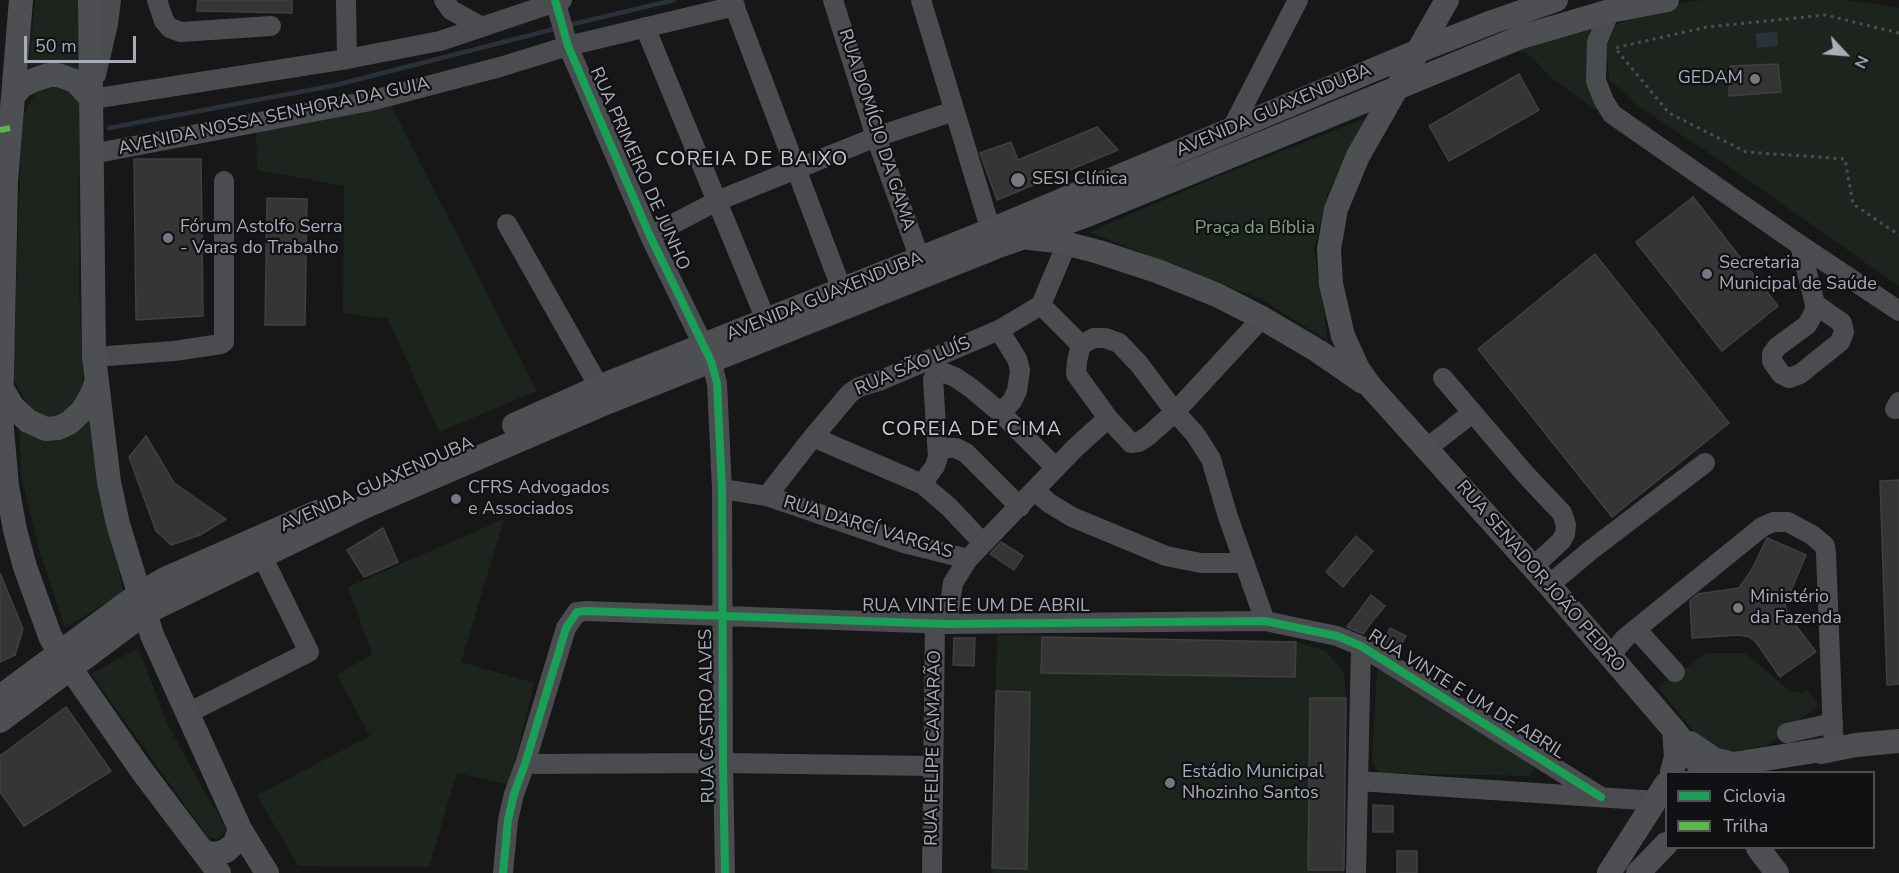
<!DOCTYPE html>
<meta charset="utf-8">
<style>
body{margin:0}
#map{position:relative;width:1899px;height:873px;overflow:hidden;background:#171717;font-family:"Nunito Sans",sans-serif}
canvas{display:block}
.legend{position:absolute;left:1665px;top:771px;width:210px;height:78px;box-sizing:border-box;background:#111113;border:2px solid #4d4f55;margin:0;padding:8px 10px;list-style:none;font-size:18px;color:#a8adb8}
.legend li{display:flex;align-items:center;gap:12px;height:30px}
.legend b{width:30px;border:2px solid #4d4f55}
.north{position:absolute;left:1815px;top:24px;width:60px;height:60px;-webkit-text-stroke:4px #111113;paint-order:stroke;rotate:116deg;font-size:16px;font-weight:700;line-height:24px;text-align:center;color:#a8adb8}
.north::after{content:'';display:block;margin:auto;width:21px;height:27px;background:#a8adb8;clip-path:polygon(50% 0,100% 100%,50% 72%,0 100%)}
.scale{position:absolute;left:24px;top:36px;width:112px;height:27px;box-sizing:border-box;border:3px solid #a8adb8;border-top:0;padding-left:8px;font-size:18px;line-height:21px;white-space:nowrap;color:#a8adb8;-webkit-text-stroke:4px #111113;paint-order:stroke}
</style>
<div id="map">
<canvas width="1899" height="873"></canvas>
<ul class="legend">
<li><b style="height:8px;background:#1a9f57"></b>Ciclovia</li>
<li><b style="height:8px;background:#58b947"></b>Trilha</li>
</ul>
<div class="north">N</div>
<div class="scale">50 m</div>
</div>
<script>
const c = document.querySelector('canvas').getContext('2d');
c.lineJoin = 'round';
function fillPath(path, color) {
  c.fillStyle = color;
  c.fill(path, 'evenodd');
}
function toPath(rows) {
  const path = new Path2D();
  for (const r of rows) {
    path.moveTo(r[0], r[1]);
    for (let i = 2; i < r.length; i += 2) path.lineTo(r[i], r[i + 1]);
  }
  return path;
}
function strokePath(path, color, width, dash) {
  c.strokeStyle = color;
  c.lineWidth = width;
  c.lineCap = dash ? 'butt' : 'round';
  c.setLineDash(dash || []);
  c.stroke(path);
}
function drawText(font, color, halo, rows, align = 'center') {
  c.font = font + ' "Nunito Sans",sans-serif';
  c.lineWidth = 4.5;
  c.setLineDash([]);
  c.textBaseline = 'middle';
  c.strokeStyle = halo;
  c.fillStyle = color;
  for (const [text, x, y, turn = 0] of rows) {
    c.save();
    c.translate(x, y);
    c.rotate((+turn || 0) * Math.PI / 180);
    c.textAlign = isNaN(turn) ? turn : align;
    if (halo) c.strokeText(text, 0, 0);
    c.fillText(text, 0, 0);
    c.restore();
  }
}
fillPath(toPath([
 [35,0,80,0,80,75,28,75],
 [1706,0,1848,0,1899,8,1899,286,1734,170,1636,104,1609,79,1606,47,1615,26,1638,14,1692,1],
 [1594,20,1589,34,1587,55,1590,89,1597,111,1550,77,1531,56,1509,48],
 [55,86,76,92,80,102,79,293,83,373,82,387,74,409,50,421,31,410,13,379,22,118,35,94,47,87],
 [391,106,537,391,439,432,388,319,343,313,344,186,257,170,256,132],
 [1366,118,1328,193,1314,248,1328,341,1263,300,1089,232,1224,174],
 [89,419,105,511,124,592,65,628,39,549,21,475,19,423],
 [504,519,461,662,534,683,509,785,457,773,429,867,298,866,257,795,370,736,337,675,372,654,348,587],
 [997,635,1296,642,1326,651,1344,673,1346,698,1344,873,992,873],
 [138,648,168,725,200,784,225,826,225,833,218,839,208,837,91,674],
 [1707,653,1745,653,1791,692,1801,693,1807,690,1819,705,1766,746,1730,752,1697,736,1658,687],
 [1388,669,1531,762,1535,770,1528,776,1379,773,1372,761,1377,671]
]), '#1d241e');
fillPath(toPath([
 [1777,32,1778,46,1757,48,1756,33]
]), '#2a3239');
strokePath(toPath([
 [569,25,674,0],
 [109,128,336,85,558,28]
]), '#2a3239', 4.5);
const building = toPath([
 [198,0,292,0,292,13,197,11,198,0],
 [1778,64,1781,92,1729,96,1730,66,1778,64],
 [1519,74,1539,110,1449,161,1429,126,1519,74],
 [1097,127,1118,150,997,200,980,153,1011,142,1018,160,1097,127],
 [134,159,201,159,203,316,136,320,134,159],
 [1693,197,1778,306,1722,351,1636,242,1693,197],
 [267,198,307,199,305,325,265,325,267,198],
 [1595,254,1729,423,1612,517,1478,349,1595,254],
 [146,436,174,483,226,519,200,535,171,545,156,531,129,457,146,436],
 [1899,480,1899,684,1887,685,1880,481,1899,480],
 [383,528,398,562,364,577,347,550,383,528],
 [1356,536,1373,551,1343,587,1326,572,1356,536],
 [1767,538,1806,555,1785,605,1788,615,1816,652,1780,677,1756,642,1749,637,1739,635,1692,638,1690,601,1698,594,1739,588,1751,571,1767,538],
 [1001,542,1023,556,1014,570,990,554,1001,542],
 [0,573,23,629,15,655,0,662,0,573],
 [1371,595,1385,606,1374,619,1363,634,1347,627,1371,595],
 [1390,628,1406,636,1396,654,1382,645,1390,628],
 [1042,637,1296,642,1295,677,1041,673,1042,637],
 [954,638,975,638,974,666,953,665,954,638],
 [996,691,1030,692,1027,869,992,868,996,691],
 [1310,698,1346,698,1344,870,1308,870,1310,698],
 [66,707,111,771,24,826,0,792,0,756,66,707],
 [1373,805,1393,806,1393,832,1373,832,1373,805],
 [1397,851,1417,851,1417,873,1397,873,1397,851]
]);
fillPath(building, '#353536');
strokePath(building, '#3f4043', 1.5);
strokePath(toPath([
 [1899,33,1825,15,1707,27,1615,48,1669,113,1746,152,1845,159,1853,204,1899,235]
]), '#4d4e52', 3, [3, 4.5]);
strokePath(toPath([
 [157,0,164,21,170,28,181,32,271,26],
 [346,0,347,59],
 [444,0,451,10,482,27],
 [555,0,568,46,650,236,711,361,717,383,722,489,723,763,725,873],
 [732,0,842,290],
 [833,0,876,137,920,259],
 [921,0,995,244],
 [1610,11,1597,42,1596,81,1604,101,1612,114,1800,245,1899,311],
 [645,27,766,320],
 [96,75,108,24,111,0],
 [92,99,347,59,440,41,562,0],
 [1231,130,1298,0],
 [92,154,370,101,500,67,568,46,735,6],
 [507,224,606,399],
 [650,236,717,201,876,137,954,111],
 [1800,245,1815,304,1814,313,1807,325,1777,347,1772,354,1772,361,1781,374,1789,378,1800,374,1840,342,1844,332,1842,323,1815,304],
 [1041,305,1081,345,1094,338,1105,338,1119,343,1139,364,1175,412,1195,434,1211,459,1228,517,1265,621],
 [999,330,1017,359,1020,370,1017,391,1012,401,1001,413],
 [1081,345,1077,361,1076,374,1108,418,1131,443,1139,442,1148,436,1175,412,1262,318],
 [94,357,174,351,221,344,224,342,224,181],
 [942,372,955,377,971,388,1001,413,1056,468],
 [1443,378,1526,475,1562,513,1566,525,1565,534,1561,541,1533,567],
 [1895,409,1899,402],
 [813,437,922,484,949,507,983,543],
 [938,448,956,448,966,453,1020,507],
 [1426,449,1472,413],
 [922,484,935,466,938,457,933,379],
 [722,489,767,496,813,437,850,393,859,387,879,381,999,330,1041,305,1067,243],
 [1034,490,1049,503,1072,517,1166,556,1201,563,1244,563],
 [767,496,904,543,968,559],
 [1549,585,1591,550,1705,463],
 [947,624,953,583,968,559,1074,449,1108,418],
 [1636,629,1675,672],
 [1610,656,1625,638,1762,527,1773,522,1788,522,1812,535,1825,546,1826,553,1833,733,1836,748],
 [188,713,309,652,262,556],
 [1787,733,1833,723],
 [525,764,723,763,933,766],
 [1358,781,1656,801],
 [503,873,508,820,514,794,525,764,566,628,577,612,586,611,947,624,1265,621,1337,636,1361,646,1601,797],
 [932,873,935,623],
 [1356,873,1361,646]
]), '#4b4c50', 20);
strokePath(toPath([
 [21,0,6,181,1,418,7,486,15,530,25,567,50,636,59,652,142,771,219,873],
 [90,0,94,357,109,482,118,524,152,635,240,829,267,873],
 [1447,0,1358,156,1336,209,1329,249,1331,284,1343,336,1358,369,1370,386,1549,585,1674,730,1704,772],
 [13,96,22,86,34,80,49,75,58,75,75,81,92,99],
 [1029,238,1057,241,1099,252,1157,271,1217,295,1262,318,1318,351,1363,382],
 [2,389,13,407,28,421,46,429,58,428,69,423,83,410,92,394,97,380],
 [514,425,599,387,991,230,1416,52,1492,22,1556,0],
 [0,697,139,594,167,578,317,512],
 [0,721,145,613,364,507,608,402,996,247,1085,216,1521,37,1610,11,1667,0],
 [1690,743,1714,759,1733,764,1834,748],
 [1821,752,1856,745,1899,741],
 [1672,772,1676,757,1674,730],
 [1758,848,1777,873],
 [203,852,216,854,226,851,235,843,240,829],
 [1609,873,1666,784],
 [1638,873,1666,844]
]), '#4d4f52', 24);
strokePath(toPath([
 [0,130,10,128]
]), '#58b947', 6, [12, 6]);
strokePath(toPath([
 [555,0,568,46,650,236,711,361,717,383,722,489,723,763,725,873],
 [503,873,508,820,514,794,525,764,566,628,577,612,586,611,947,624,1265,621,1337,636,1361,646,1601,797]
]), '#1a9f57', 8);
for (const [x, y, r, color] of [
 [1755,79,6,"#757880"],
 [1018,180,8,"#757880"],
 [168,238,6,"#757880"],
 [1707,274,6,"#757880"],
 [456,499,6,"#757880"],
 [1738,608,6,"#757880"],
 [1170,783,6,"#757880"]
]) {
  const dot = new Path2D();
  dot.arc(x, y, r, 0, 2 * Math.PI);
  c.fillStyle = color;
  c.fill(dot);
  strokePath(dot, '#111113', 2);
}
drawText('18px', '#a8adb8', '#111113', [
 ["GEDAM",1743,79,"right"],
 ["SESI Clínica",1032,180],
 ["Fórum Astolfo Serra",180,228],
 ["- Varas do Trabalho",180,249],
 ["Secretaria",1719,264],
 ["Municipal de Saúde",1719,285],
 ["CFRS Advogados",468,489],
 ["e Associados",468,510],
 ["Ministério",1750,598],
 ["da Fazenda",1750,619],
 ["Estádio Municipal",1182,773],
 ["Nhozinho Santos",1182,794]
], 'left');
drawText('18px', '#a8adb8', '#111113', [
 ["AVENIDA GUAXENDUBA",1274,111,-23],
 ["AVENIDA NOSSA SENHORA DA GUIA",274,117,-12],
 ["RUA DOMÍCIO DA GAMA",876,130,72],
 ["RUA PRIMEIRO DE JUNHO",639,169,66],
 ["AVENIDA GUAXENDUBA",825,297,-22],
 ["RUA SÃO LUÍS",913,367,-23],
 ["AVENIDA GUAXENDUBA",377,485,-24],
 ["RUA DARCÍ VARGAS",868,528,17],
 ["RUA SENADOR JOÃO PEDRO",1540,577,49],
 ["RUA VINTE E UM DE ABRIL",976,607],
 ["RUA VINTE E UM DE ABRIL",1466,695,32],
 ["RUA CASTRO ALVES",708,716,-91],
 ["RUA FELIPE CAMARÃO",934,748,-89]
]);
drawText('18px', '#7fa381', '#111113', [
 ["Praça da Bíblia",1255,229]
]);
c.letterSpacing = '1.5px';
drawText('20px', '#c9ccd4', '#111113', [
 ["COREIA DE BAIXO",752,160],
 ["COREIA DE CIMA",972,430]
]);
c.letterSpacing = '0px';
</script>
